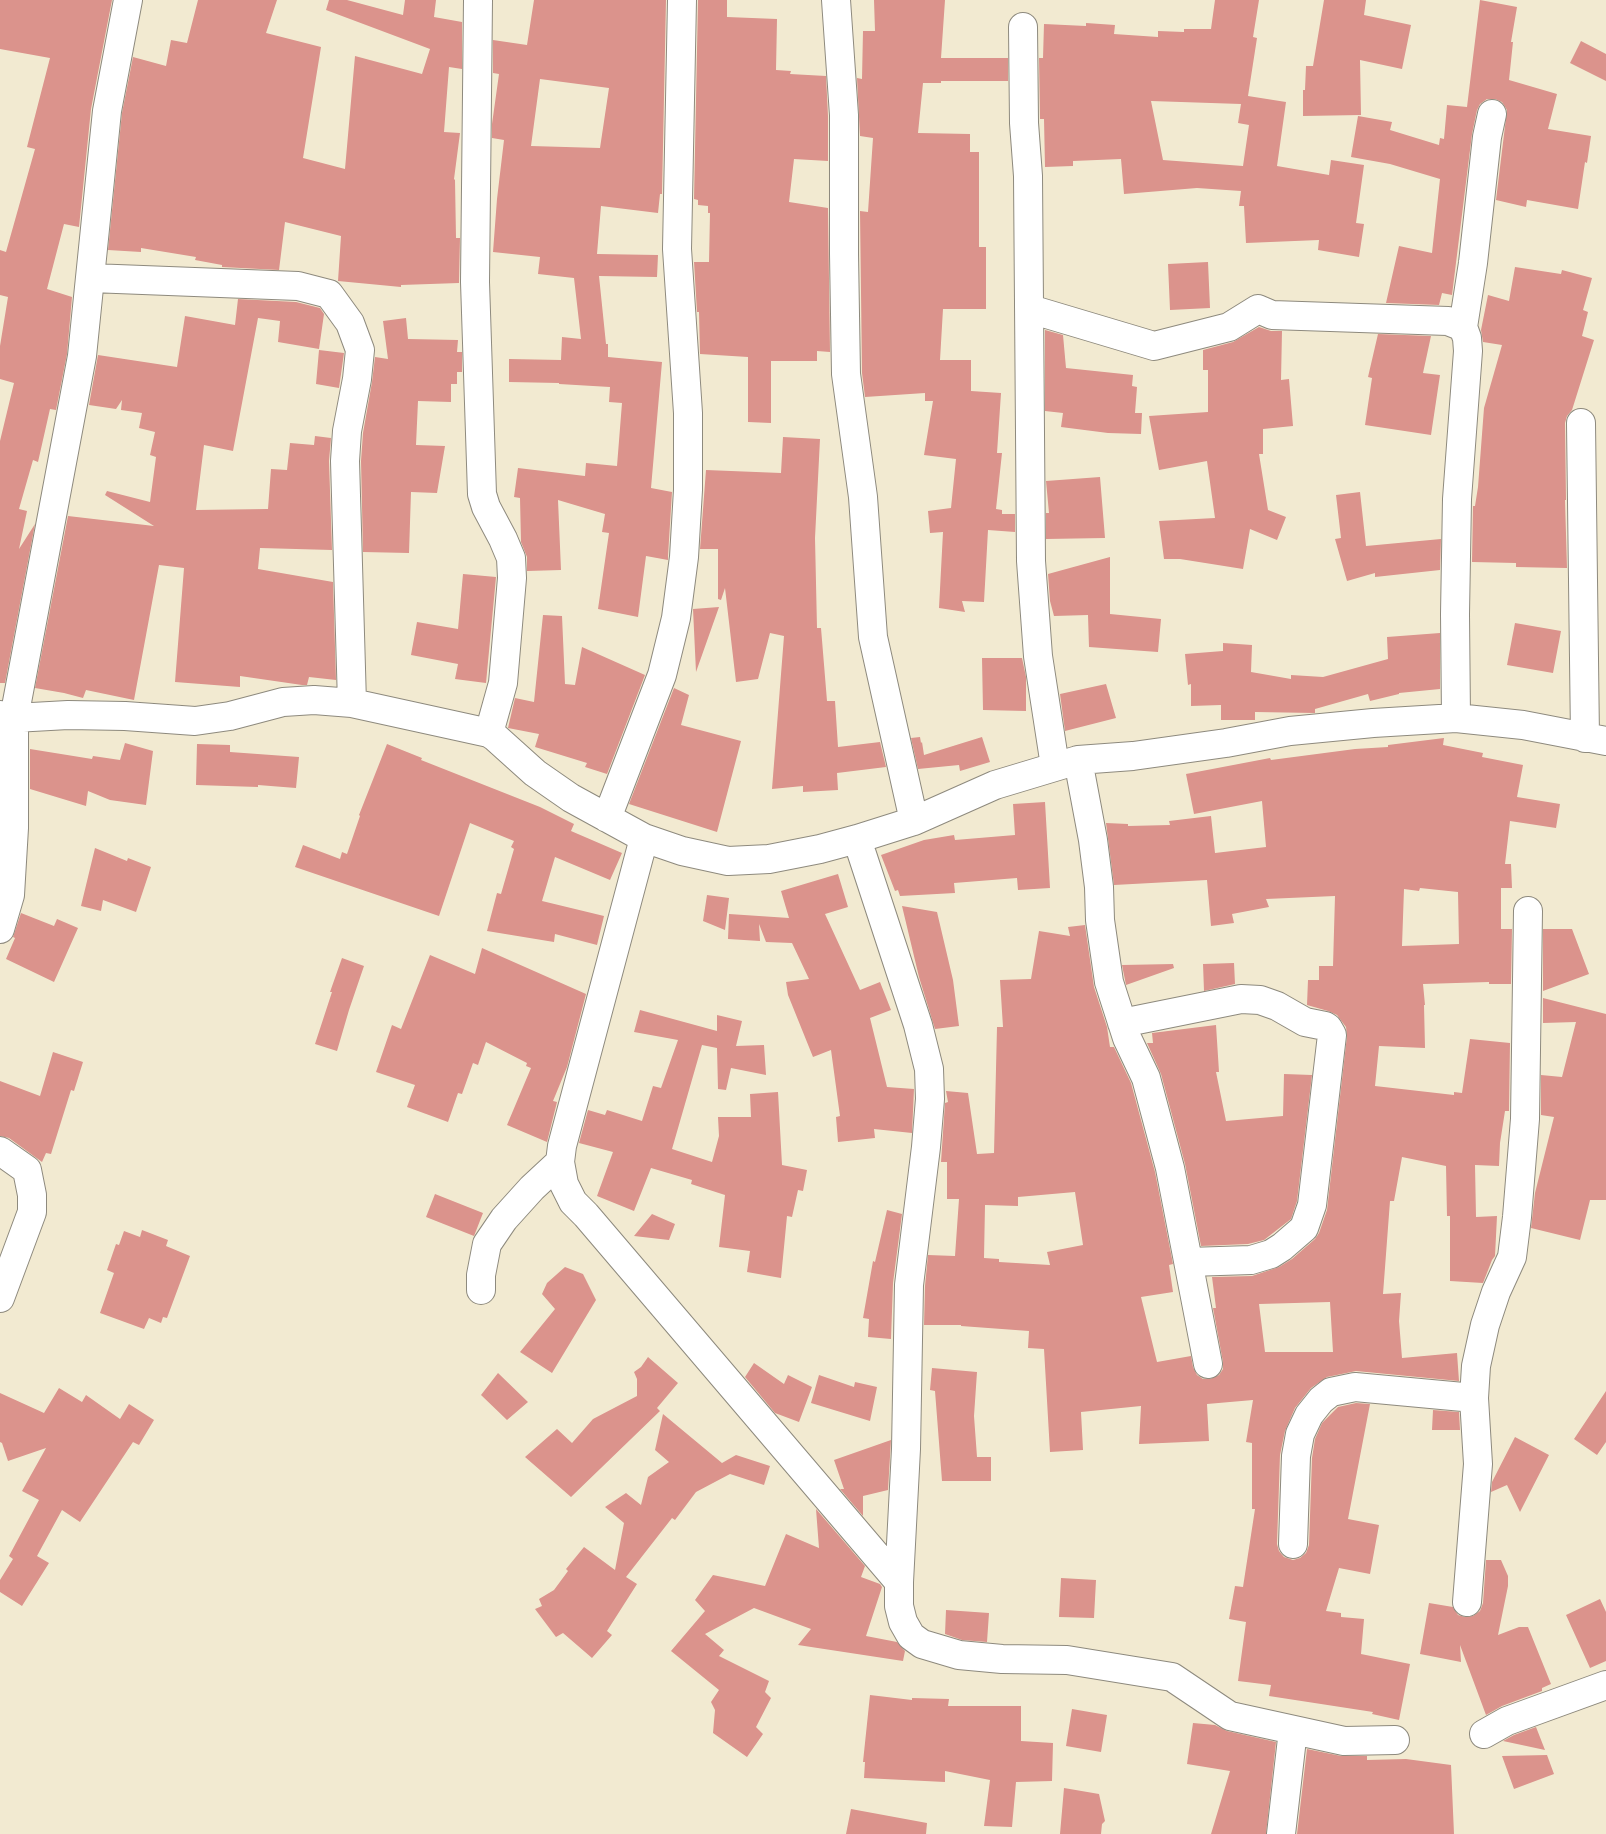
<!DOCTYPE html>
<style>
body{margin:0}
canvas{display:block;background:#f2ead1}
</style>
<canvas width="1606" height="1834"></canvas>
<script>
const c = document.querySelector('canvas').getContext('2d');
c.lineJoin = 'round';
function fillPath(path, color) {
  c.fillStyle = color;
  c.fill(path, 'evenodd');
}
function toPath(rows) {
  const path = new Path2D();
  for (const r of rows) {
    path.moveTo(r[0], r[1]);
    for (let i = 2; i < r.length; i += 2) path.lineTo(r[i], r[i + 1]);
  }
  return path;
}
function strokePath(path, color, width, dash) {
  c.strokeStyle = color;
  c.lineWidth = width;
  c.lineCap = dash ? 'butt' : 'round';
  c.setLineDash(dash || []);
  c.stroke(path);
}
fillPath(toPath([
 [0,0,112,0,91,109,79,227,64,224,47,289,72,297,67,354,56,410,50,409,38,462,33,460,19,509,27,511,19,549,35,524,5,683,0,683,0,441,14,383,0,379,0,346,8,297,0,295,0,250,6,252,35,149,27,147,50,58,0,49],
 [198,0,277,0,266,33,321,47,303,158,345,169,355,56,422,74,430,49,326,10,329,0,347,0,403,15,405,0,436,0,434,17,462,22,462,69,449,67,444,132,460,133,454,179,455,180,456,238,460,238,459,283,401,285,401,287,338,281,341,236,285,222,279,270,222,267,222,265,195,260,196,257,141,248,141,252,108,250,122,113,133,57,166,66,171,40,187,43],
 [534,0,666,0,662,194,660,194,658,213,601,206,597,254,658,255,657,277,599,276,606,344,608,344,608,357,662,362,651,488,672,492,668,556,668,560,646,556,638,617,598,609,609,533,602,532,605,514,558,500,561,570,527,571,527,557,521,542,520,498,514,497,518,468,585,476,586,463,617,466,622,403,609,402,610,387,559,384,559,383,509,382,509,359,561,360,562,337,581,339,574,278,538,274,540,257,493,252,497,199,504,140,492,138,492,124,499,74,493,73,493,40,527,45],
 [540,79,609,88,600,148,531,146],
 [698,0,727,0,727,17,777,19,776,70,791,71,790,74,826,76,828,116,828,161,794,159,789,202,828,208,830,352,817,351,817,361,771,361,771,423,748,422,748,357,700,354,699,312,697,312,694,262,709,262,710,213,708,213,708,206,698,205,698,200,694,199],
 [874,0,945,0,941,58,1008,58,1008,81,941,81,941,83,923,83,918,133,970,134,970,152,979,152,979,247,986,247,986,309,943,309,940,360,971,360,971,391,1001,393,997,453,1002,453,996,509,1002,510,1002,514,1015,514,1015,532,988,530,984,602,962,601,965,612,939,608,943,532,930,533,928,511,951,508,956,459,924,455,933,401,925,401,925,393,865,397,862,373,860,211,868,212,873,138,860,136,857,78,862,79,863,31,875,31],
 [1215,0,1259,0,1253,37,1257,38,1248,96,1286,102,1277,166,1329,175,1331,160,1364,165,1356,223,1364,224,1359,257,1318,250,1319,240,1246,243,1244,206,1239,206,1241,191,1197,188,1124,194,1121,159,1073,161,1073,166,1045,167,1044,119,1040,119,1039,58,1043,58,1044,24,1086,26,1086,23,1115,25,1114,34,1158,37,1158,31,1184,32,1184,29,1211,29],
 [1151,101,1241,104,1238,123,1249,125,1243,166,1163,160],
 [1324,0,1366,0,1364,15,1411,25,1402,69,1360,60,1361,115,1303,116,1303,90,1305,90,1306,66,1313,66],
 [1480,0,1517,7,1511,42,1513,42,1509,80,1557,94,1548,129,1591,136,1587,163,1585,162,1578,209,1527,200,1526,207,1496,200,1507,110,1502,102,1495,99,1487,99,1480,104,1477,110,1472,134,1452,295,1442,293,1439,305,1386,303,1399,246,1432,253,1440,179,1390,164,1351,157,1358,116,1392,122,1390,130,1439,145,1440,138,1444,139,1447,105,1467,107],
 [1581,41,1606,54,1606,81,1570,63],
 [1208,262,1210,308,1170,310,1168,264],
 [1515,267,1561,274,1562,270,1592,278,1583,310,1588,312,1582,336,1594,340,1572,410,1567,416,1565,423,1566,500,1565,500,1567,568,1516,567,1516,563,1472,562,1473,506,1475,506,1478,487,1484,408,1502,345,1483,342,1481,330,1488,295,1509,301],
 [238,299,296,302,320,308,324,314,319,349,278,342,280,321,258,318,233,451,204,445,196,510,268,509,271,469,287,470,290,443,314,445,315,436,331,438,329,461,332,550,260,548,258,569,333,582,336,680,309,677,307,685,302,685,240,676,240,687,175,682,184,568,159,565,134,700,86,690,83,698,64,693,35,688,68,516,154,526,105,495,107,491,150,502,156,457,150,455,155,432,139,428,142,413,121,410,122,400,116,409,89,405,98,355,177,367,185,316,235,325],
 [406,318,408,339,458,340,457,352,462,352,462,372,457,372,457,384,451,384,451,402,418,401,416,445,445,446,437,493,411,492,409,553,363,552,361,461,363,433,372,382,375,357,388,359,383,321],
 [1259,327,1271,331,1282,331,1281,380,1289,379,1293,426,1263,429,1263,454,1259,454,1268,510,1286,517,1277,540,1250,529,1243,569,1180,559,1164,559,1159,521,1215,518,1207,461,1159,470,1149,416,1208,412,1208,370,1203,370,1203,350,1233,342],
 [1045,330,1063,335,1066,368,1133,375,1132,386,1137,387,1135,413,1142,413,1141,434,1108,433,1061,427,1063,413,1045,411],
 [1378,334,1431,336,1423,373,1440,375,1431,435,1365,425,1372,378,1368,377],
 [319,350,344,353,339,388,316,384],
 [783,437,820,439,815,538,817,628,821,628,827,701,835,701,838,747,880,742,886,767,837,773,838,790,803,792,803,786,772,789,784,636,770,633,758,679,736,682,725,588,721,600,718,599,718,549,700,549,706,470,781,473],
 [1100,477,1105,538,1046,539,1046,513,1049,513,1046,481],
 [1360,492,1366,546,1441,539,1440,570,1375,577,1375,573,1347,581,1335,539,1341,538,1336,495],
 [1110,557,1110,614,1161,619,1158,652,1089,647,1088,615,1054,616,1050,601,1048,574],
 [463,574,496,577,486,683,455,679,458,664,411,655,417,622,458,629],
 [719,607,696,672,693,609],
 [543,615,562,616,565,684,575,685,582,647,645,675,607,774,585,767,587,763,535,747,539,734,508,728,515,698,534,702],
 [1515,623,1561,631,1553,673,1507,665],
 [1440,633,1440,689,1399,693,1399,694,1370,701,1368,694,1315,709,1315,713,1255,712,1255,720,1221,720,1221,705,1191,706,1191,684,1188,685,1185,654,1223,651,1223,643,1252,645,1251,672,1291,679,1291,675,1323,677,1388,659,1387,637],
 [982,658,1022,658,1026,677,1026,711,983,710],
 [1106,684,1116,718,1065,731,1060,694],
 [674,688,689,695,681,725,741,741,717,832,629,804],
 [920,737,921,743,922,742,924,755,982,737,990,762,960,771,959,765,918,769,911,738],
 [1444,738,1443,745,1483,753,1482,757,1523,765,1517,797,1560,804,1556,828,1510,821,1505,864,1511,864,1512,888,1501,888,1501,929,1512,929,1511,984,1489,984,1489,982,1423,984,1425,1005,1424,1005,1425,1048,1379,1046,1375,1086,1454,1095,1454,1092,1462,1093,1470,1039,1510,1043,1509,1111,1505,1111,1500,1143,1499,1166,1475,1165,1476,1217,1497,1216,1495,1256,1492,1260,1483,1283,1450,1281,1450,1216,1447,1216,1446,1166,1402,1157,1394,1201,1390,1201,1383,1294,1401,1293,1399,1321,1402,1358,1457,1353,1459,1381,1356,1371,1327,1377,1311,1388,1295,1408,1285,1431,1280,1455,1277,1544,1279,1551,1284,1557,1293,1560,1300,1558,1306,1553,1309,1545,1312,1458,1315,1439,1322,1423,1338,1407,1356,1403,1370,1404,1348,1519,1379,1525,1370,1574,1339,1568,1326,1611,1341,1613,1341,1617,1364,1619,1361,1654,1410,1664,1399,1720,1372,1714,1373,1712,1269,1696,1271,1685,1238,1681,1246,1622,1229,1619,1235,1586,1243,1587,1255,1509,1252,1509,1252,1443,1246,1442,1253,1400,1207,1404,1209,1441,1139,1444,1141,1406,1081,1412,1083,1450,1050,1452,1044,1349,1028,1348,1029,1331,961,1326,961,1325,924,1325,925,1286,928,1255,955,1256,959,1199,947,1199,947,1162,941,1162,945,1103,948,1102,946,1091,968,1093,977,1154,994,1153,997,1027,1003,1027,1000,980,1031,979,1039,931,1070,936,1068,927,1085,925,1094,987,1107,1027,1110,1047,1114,1047,1131,1083,1155,1172,1173,1264,1169,1265,1173,1292,1141,1297,1157,1362,1191,1356,1193,1367,1197,1375,1203,1379,1210,1379,1219,1375,1223,1369,1223,1362,1213,1308,1216,1308,1212,1277,1252,1276,1279,1267,1292,1259,1315,1239,1319,1233,1327,1210,1347,1036,1346,1027,1337,1015,1328,1011,1307,1005,1308,980,1319,980,1319,966,1333,966,1335,896,1266,899,1269,907,1232,914,1234,923,1211,926,1207,880,1114,885,1106,823,1128,824,1128,826,1170,825,1169,821,1211,816,1215,853,1266,847,1262,801,1194,814,1186,774,1270,758,1271,760,1355,749,1388,747,1388,745],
 [1420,888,1458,892,1459,944,1402,946,1404,889,1419,891],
 [1075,1192,1083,1245,1047,1252,1050,1265,999,1262,999,1259,984,1258,985,1205,1018,1206,1018,1197],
 [1330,1302,1333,1352,1265,1352,1259,1304],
 [125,743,153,751,146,805,110,800,88,791,86,806,30,789,30,749,92,759,93,756,120,760],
 [197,744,230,745,230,752,299,757,296,788,258,785,258,787,196,785],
 [387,744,422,758,421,760,540,807,574,824,571,831,622,853,610,880,555,857,542,901,604,916,597,945,555,934,554,942,487,931,497,893,501,894,514,849,511,847,514,841,470,823,439,916,295,867,303,845,340,859,342,852,347,854,360,816,359,815],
 [1045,802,1050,888,1018,890,1017,878,954,883,955,893,900,896,898,890,895,891,881,855,924,840,954,835,955,840,1015,835,1013,804],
 [95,848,127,861,128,858,151,867,136,912,103,900,101,911,81,906],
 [838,874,848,907,825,914,860,990,880,982,891,1010,870,1018,887,1087,914,1089,912,1133,874,1129,875,1138,838,1142,836,1117,840,1116,831,1050,813,1057,788,995,786,982,809,979,792,943,766,942,759,924,760,941,728,939,729,914,789,918,781,891],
 [707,895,729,898,725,930,703,921],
 [902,906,937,912,953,980,959,1026,935,1029,919,977],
 [21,913,54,926,57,919,78,928,54,982,6,959,15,938,13,937],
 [1543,929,1572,929,1589,974,1543,991],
 [482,948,586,994,567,1067,553,1101,557,1102,547,1142,507,1125,531,1068,526,1066,527,1063,486,1042,478,1065,473,1063,462,1094,458,1093,448,1122,407,1107,415,1085,376,1072,392,1025,401,1029,430,955,475,974],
 [342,958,364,966,349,1010,337,1051,315,1044,332,992,330,992],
 [1234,963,1235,984,1204,991,1203,964],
 [1173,964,1174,968,1126,985,1122,965],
 [1543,998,1606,1014,1606,1200,1590,1200,1580,1240,1531,1228,1535,1193,1554,1117,1541,1115,1541,1075,1562,1077,1576,1022,1543,1023],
 [640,1010,717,1031,717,1015,742,1021,736,1046,764,1045,766,1075,731,1068,726,1090,718,1089,717,1048,702,1045,672,1149,712,1162,719,1136,718,1117,751,1117,750,1094,778,1092,782,1165,807,1170,803,1191,798,1190,792,1217,787,1216,781,1278,747,1272,750,1251,719,1247,725,1195,691,1184,692,1180,651,1168,634,1211,597,1196,613,1152,579,1143,588,1110,605,1115,607,1110,642,1121,653,1086,661,1088,678,1040,634,1032],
 [1216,1025,1219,1072,1216,1072,1226,1121,1283,1116,1284,1074,1312,1075,1297,1201,1291,1219,1264,1240,1248,1244,1201,1246,1185,1164,1161,1074,1147,1043,1153,1043,1152,1033],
 [53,1052,83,1062,74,1091,71,1090,51,1154,46,1153,42,1162,9,1138,0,1136,0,1081,40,1096],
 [435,1194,483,1213,474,1236,426,1217],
 [887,1210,902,1214,893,1283,891,1339,868,1337,869,1319,863,1318,873,1261,875,1262],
 [652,1214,675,1224,669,1240,634,1236],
 [142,1230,168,1240,166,1246,190,1256,167,1318,163,1317,161,1323,149,1318,144,1329,100,1313,114,1273,107,1270,116,1244,119,1245,124,1231,140,1237],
 [565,1267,583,1274,596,1300,552,1373,520,1352,555,1309,542,1294,547,1283],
 [648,1357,678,1383,657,1408,660,1411,571,1497,525,1457,557,1429,572,1443,593,1419,637,1396,637,1379,634,1372,641,1367],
 [754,1363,784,1384,788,1375,812,1387,799,1422,775,1413,745,1377],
 [932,1368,977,1372,974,1416,977,1457,991,1457,991,1481,942,1481,935,1391,930,1390],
 [498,1373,528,1402,507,1420,481,1395],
 [819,1375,854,1387,855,1382,877,1387,870,1421,811,1403],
 [59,1388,82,1402,86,1395,120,1419,129,1404,154,1420,139,1445,133,1442,80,1522,62,1510,37,1556,49,1563,22,1606,0,1592,0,1580,13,1559,9,1556,39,1500,22,1491,46,1448,8,1461,2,1443,0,1442,0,1393,44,1413],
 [1606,1391,1606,1442,1597,1455,1574,1439],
 [1433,1410,1459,1412,1460,1430,1432,1430],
 [663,1414,722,1463,736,1455,770,1466,764,1485,730,1474,696,1492,675,1520,672,1518,626,1577,637,1584,607,1631,612,1635,592,1658,563,1633,556,1637,535,1609,542,1606,539,1599,554,1590,568,1571,566,1569,584,1547,615,1570,624,1523,605,1507,626,1493,641,1505,648,1477,669,1462,655,1450],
 [1515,1437,1549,1455,1520,1512,1507,1485,1491,1492,1492,1482],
 [891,1440,888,1490,863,1496,863,1516,840,1489,844,1489,834,1460],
 [816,1509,865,1566,861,1577,880,1584,882,1587,866,1636,897,1642,905,1651,903,1661,798,1645,811,1629,754,1608,705,1634,724,1650,719,1656,769,1681,765,1692,771,1698,756,1727,763,1734,747,1757,713,1733,715,1710,711,1702,719,1690,671,1651,705,1611,695,1600,713,1575,765,1586,786,1534,819,1548],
 [1486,1560,1501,1560,1508,1576,1508,1586,1498,1635,1519,1627,1528,1627,1551,1684,1542,1688,1542,1691,1502,1706,1486,1715,1460,1645,1461,1662,1420,1654,1429,1603,1453,1607,1458,1615,1465,1617,1473,1616,1480,1611,1483,1603],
 [1061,1578,1096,1580,1094,1618,1059,1617],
 [1600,1599,1606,1612,1606,1661,1590,1668,1566,1615],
 [946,1610,989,1613,987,1642,962,1640,945,1634],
 [870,1695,912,1700,912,1698,949,1699,948,1706,1021,1706,1021,1741,1053,1743,1052,1781,1016,1782,1012,1827,984,1826,990,1780,945,1771,945,1782,864,1778,865,1762,863,1762],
 [1072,1709,1107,1715,1101,1752,1066,1746],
 [1193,1723,1215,1725,1227,1731,1276,1742,1266,1834,1211,1834,1230,1771,1187,1764],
 [1536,1727,1545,1750,1503,1741,1514,1735],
 [1307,1749,1341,1756,1367,1756,1367,1760,1406,1759,1451,1765,1454,1834,1297,1834],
 [1547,1755,1554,1774,1514,1789,1502,1756],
 [1064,1788,1099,1794,1105,1821,1102,1824,1101,1834,1060,1834],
 [851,1809,927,1823,926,1834,846,1834]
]), '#db938c');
const minor = toPath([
 [478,0,475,282,482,494,486,507,503,539,511,558,512,578,503,683,489,733],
 [836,0,844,115,844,254,846,374,863,497,873,637,914,821],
 [1023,27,1024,123,1028,176,1031,561,1038,656,1055,766],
 [91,278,298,286,329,294,350,323,360,350,357,379,347,431,345,461,352,703],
 [1030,309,1154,346,1229,327,1258,309,1272,315,1448,321,1463,327,1467,338,1468,351,1457,499,1455,614,1456,718],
 [1463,327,1473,263,1487,137,1492,114],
 [1581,423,1585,738],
 [0,715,14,718,68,715,125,716,195,721,230,716,283,702,314,700,352,703,489,733,495,737,535,773,571,798,644,838,682,851,728,861,769,859,820,849,857,839,914,821,995,785,1078,760,1133,756,1226,743,1290,731,1373,723,1456,718,1523,725,1606,741],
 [1078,760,1093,840,1099,887,1100,920,1109,982,1127,1038,1146,1078,1170,1168,1208,1364],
 [607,818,662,675,676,618,684,557,688,490,688,413,677,249,682,0],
 [644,838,562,1146,560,1162,564,1184,573,1202,586,1215,899,1582],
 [857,839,918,1025,929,1069,930,1099,926,1147,909,1285,906,1449,899,1582,899,1606,903,1622,911,1636,922,1644,959,1655,1002,1659,1067,1660,1172,1677,1230,1716,1344,1741,1395,1740],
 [0,929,10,895,14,828,14,718,82,356,107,111,128,0],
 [1122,1023,1241,999,1260,1000,1277,1006,1305,1022,1325,1026,1328,1028,1332,1035,1312,1205,1304,1228,1282,1247,1271,1254,1251,1260,1189,1262],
 [0,1151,27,1170,32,1195,32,1212,0,1298],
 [481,1290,481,1275,487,1244,504,1219,532,1188,560,1162],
 [1293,1544,1296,1456,1300,1434,1309,1415,1321,1400,1331,1392,1355,1387,1474,1398],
 [1467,1602,1478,1464,1474,1398,1476,1366,1485,1325,1496,1292,1512,1257,1517,1217,1525,1119,1528,911],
 [1484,1734,1507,1721,1606,1685],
 [1281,1834,1293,1730]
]);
strokePath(minor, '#8e8a7e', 30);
strokePath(minor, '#fff', 28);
</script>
